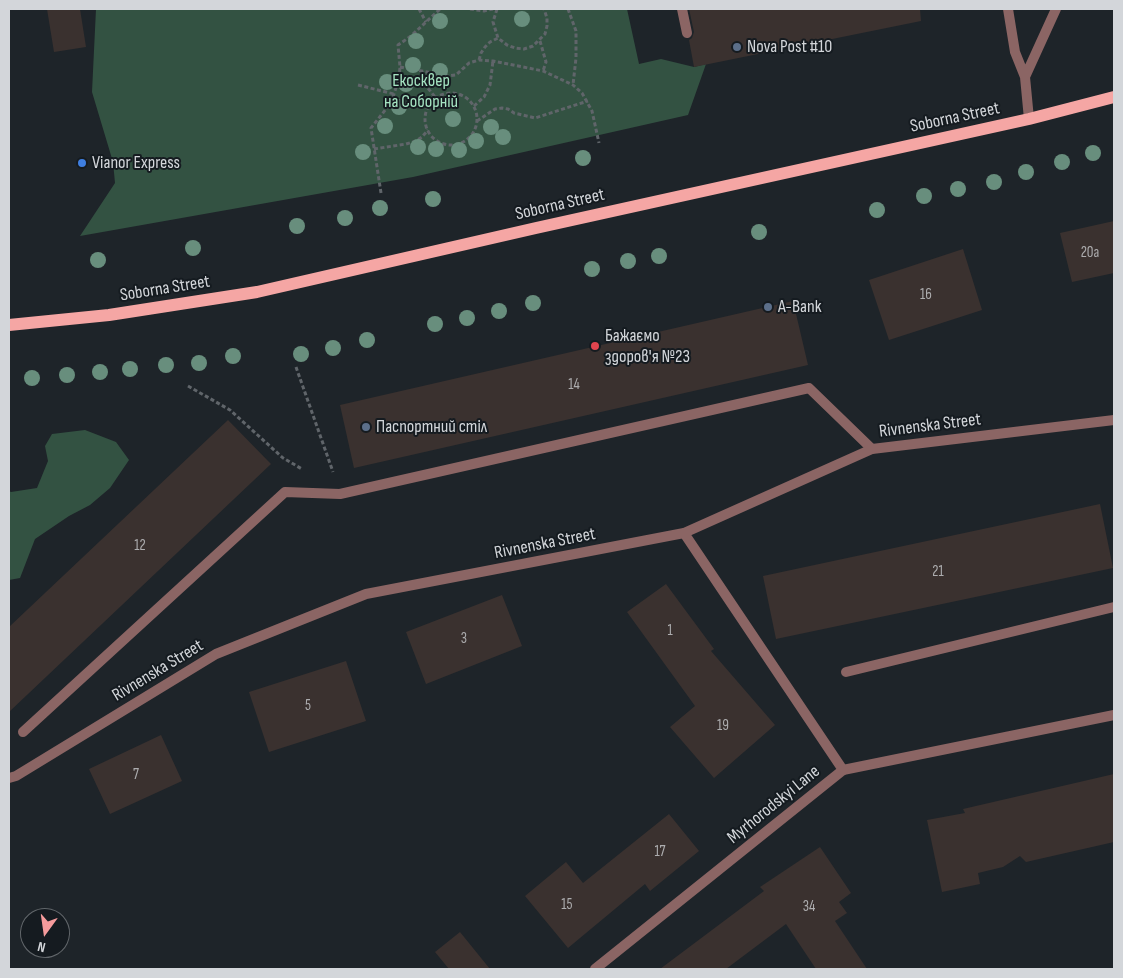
<!DOCTYPE html>
<meta charset="utf-8">
<style>
body{margin:0}
#map{position:relative;width:1123px;height:978px;overflow:hidden;background:#1e2429;font-family:"Sofia Sans Condensed",sans-serif}
canvas{display:block}
.frame{position:absolute;inset:0;border:10px solid #d3d6da;pointer-events:none}
.north{position:absolute;left:20px;top:908px;width:50px;height:50px;box-sizing:border-box;background:#151b20;border:1px solid #61666a;border-radius:50%;rotate:194deg;font-size:14px;font-weight:700;line-height:20px;text-align:center;color:#d3d6da}
.north::after{content:'';display:block;margin:auto;width:18px;height:22px;background:#f59b9c;clip-path:polygon(50% 0,100% 100%,50% 72%,0 100%)}
</style>
<div id="map">
<canvas width="1123" height="978"></canvas>
<div class="frame"></div>
<div class="north">N</div>
</div>
<script>
const c = document.querySelector('canvas').getContext('2d');
c.lineJoin = 'round';
function fillPath(path, color) {
  c.fillStyle = color;
  c.fill(path, 'evenodd');
}
function toPath(rows) {
  const path = new Path2D();
  for (const r of rows) {
    if (r.length === 3) {
      path.moveTo(r[0] + r[2], r[1]);
      path.arc(r[0], r[1], r[2], 0, 2 * Math.PI);
      continue;
    }
    path.moveTo(r[0], r[1]);
    for (let i = 2; i < r.length; i += 2) path.lineTo(r[i], r[i + 1]);
  }
  return path;
}
function strokePath(path, color, width, dash) {
  c.strokeStyle = color;
  c.lineWidth = width;
  c.lineCap = dash ? 'butt' : 'round';
  c.setLineDash(dash || []);
  c.stroke(path);
}
function drawText(font, color, halo, rows, align = 'center') {
  c.font = font + ' "Sofia Sans Condensed",sans-serif';
  c.lineWidth = 4;
  c.setLineDash([]);
  c.textBaseline = 'middle';
  c.strokeStyle = halo;
  c.fillStyle = color;
  for (const [text, x, y, turn = 0] of rows) {
    c.save();
    c.translate(x, y);
    c.rotate((+turn || 0) * Math.PI / 180);
    c.textAlign = isNaN(turn) ? turn : align;
    if (halo) c.strokeText(text, 0, 0);
    c.fillText(text, 0, 0);
    c.restore();
  }
}
fillPath(toPath([
 [96,9,627,9,639,64,661,59,694,67,706,64,688,115,413,177,80,236,115,183,113,162,92,92],
 [85,430,116,442,129,460,110,488,90,505,69,516,35,539,20,578,9,580,9,491,11,492,37,488,48,461,45,446,52,434]
]), '#335242');
fillPath(toPath([
 [47,9,80,9,86,47,54,52],
 [689,9,920,9,921,21,694,67,689,40,692,38,694,32],
 [1114,221,1114,273,1072,282,1060,233],
 [963,249,982,310,889,340,869,280],
 [793,301,808,365,354,468,340,405],
 [228,420,271,464,9,712,9,627],
 [1100,504,1113,568,776,639,763,576],
 [666,584,714,649,711,651,775,725,714,778,670,727,695,706,627,612],
 [502,595,522,646,426,684,406,632],
 [346,661,366,721,269,752,249,692],
 [161,735,182,781,110,814,89,769],
 [1114,774,1114,842,1026,862,1020,856,1003,867,978,873,980,884,942,892,927,820,965,813,963,809],
 [669,814,699,851,650,891,645,884,568,948,525,896,566,862,583,883],
 [820,847,851,893,839,902,847,913,835,921,867,969,816,969,786,924,726,969,660,969,764,891,760,887],
 [460,932,490,969,449,969,435,952]
]), '#3a312f');
strokePath(toPath([
 [419,9,426,22],
 [470,9,484,11,493,9],
 [497,9,493,22,498,38,507,45,515,48,524,49,533,46,545,34,547,26,547,18,544,9],
 [568,9,576,31,576,58,573,85],
 [540,41,546,62,543,71],
 [479,60,481,53,485,47,490,42,498,38],
 [400,67,448,76,456,75,469,63,479,60,493,61,543,71,573,85,582,93,592,111,599,143],
 [422,71,422,81,436,98],
 [358,85,394,94],
 [451,119,26],
 [474,106,484,97,490,85,493,61],
 [477,121,495,109,502,108,508,109,514,113,535,118,588,101],
 [374,149,406,144,416,141,422,137,428,130],
 [381,193,371,128,390,104,394,94,399,78,400,67,398,45,411,36,440,9],
 [296,367,333,472],
 [188,386,230,410,283,458,302,469]
]), '#60656a', 3, [4, 2.5]);
strokePath(toPath([
 [682,9,687,33],
 [1008,9,1015,52,1025,77],
 [1029,119,1025,77,1056,9],
 [846,672,1114,607],
 [23,732,285,492,340,494,809,388,872,449],
 [843,770,1114,715]
]), '#8b6564', 10);
strokePath(toPath([
 [9,778,16,776,216,654,366,594,684,533,872,449,1114,420],
 [595,969,843,770,684,533]
]), '#8b6564', 10);
strokePath(toPath([
 [9,325,109,315,257,292,536,228,1029,119,1114,97]
]), '#f5a6a4', 12);
c.fillStyle = '#688e7d';
for (const [x, y] of [
 [522,19],
 [440,21],
 [416,41],
 [413,65],
 [440,71],
 [387,82],
 [406,84],
 [399,107],
 [453,119],
 [385,126],
 [491,127],
 [503,137],
 [476,141],
 [418,147],
 [436,149],
 [459,150],
 [363,152],
 [1093,153],
 [583,158],
 [1062,162],
 [1026,172],
 [994,182],
 [958,189],
 [924,196],
 [433,199],
 [380,208],
 [877,210],
 [345,218],
 [297,226],
 [759,232],
 [193,248],
 [659,256],
 [98,260],
 [628,261],
 [592,269],
 [533,303],
 [499,311],
 [467,318],
 [435,324],
 [367,340],
 [333,348],
 [301,354],
 [233,356],
 [199,363],
 [166,365],
 [130,369],
 [100,372],
 [67,375],
 [32,378]
]) {
  c.beginPath();
  c.arc(x, y, 8, 0, 2 * Math.PI);
  c.fill();
}
for (const [x, y, r, color] of [
 [737,47,5,"#5c6f8a"],
 [82,163,5,"#3f7fe0"],
 [768,307,5,"#5c6f8a"],
 [595,346,5,"#e0444e"],
 [366,427,5,"#5c6f8a"]
]) {
  const dot = new Path2D();
  dot.arc(x, y, r, 0, 2 * Math.PI);
  c.fillStyle = color;
  c.fill(dot);
  strokePath(dot, '#151b20', 2);
}
drawText('15px', '#adadaf', null, [
 ["20а",1090,253],
 ["16",926,295],
 ["14",574,385],
 ["12",140,546],
 ["21",938,572],
 ["1",670,631],
 ["3",464,639],
 ["5",308,706],
 ["19",723,726],
 ["7",136,775],
 ["17",660,852],
 ["15",567,905],
 ["34",809,907]
]);
drawText('18px', '#d3d6da', '#151b20', [
 ["Nova Post #10",747,47],
 ["Vianor Express",92,163],
 ["A-Bank",778,307],
 ["Бажаємо",605,336],
 ["здоров'я №23",605,357],
 ["Паспортний стіл",376,427]
], 'left');
drawText('18px', '#a5e4c2', '#151b20', [
 ["Екосквер",421,81],
 ["на Соборній",421,102]
]);
drawText('18px', '#d3d6da', '#151b20', [
 ["Soborna Street",955,118,-12],
 ["Soborna Street",560,205,-13],
 ["Soborna Street",165,289,-9],
 ["Rivnenska Street",930,426,-7],
 ["Rivnenska Street",545,544,-11],
 ["Rivnenska Street",158,671,-31],
 ["Myrhorodskyi Lane",774,805,-39]
]);
</script>
